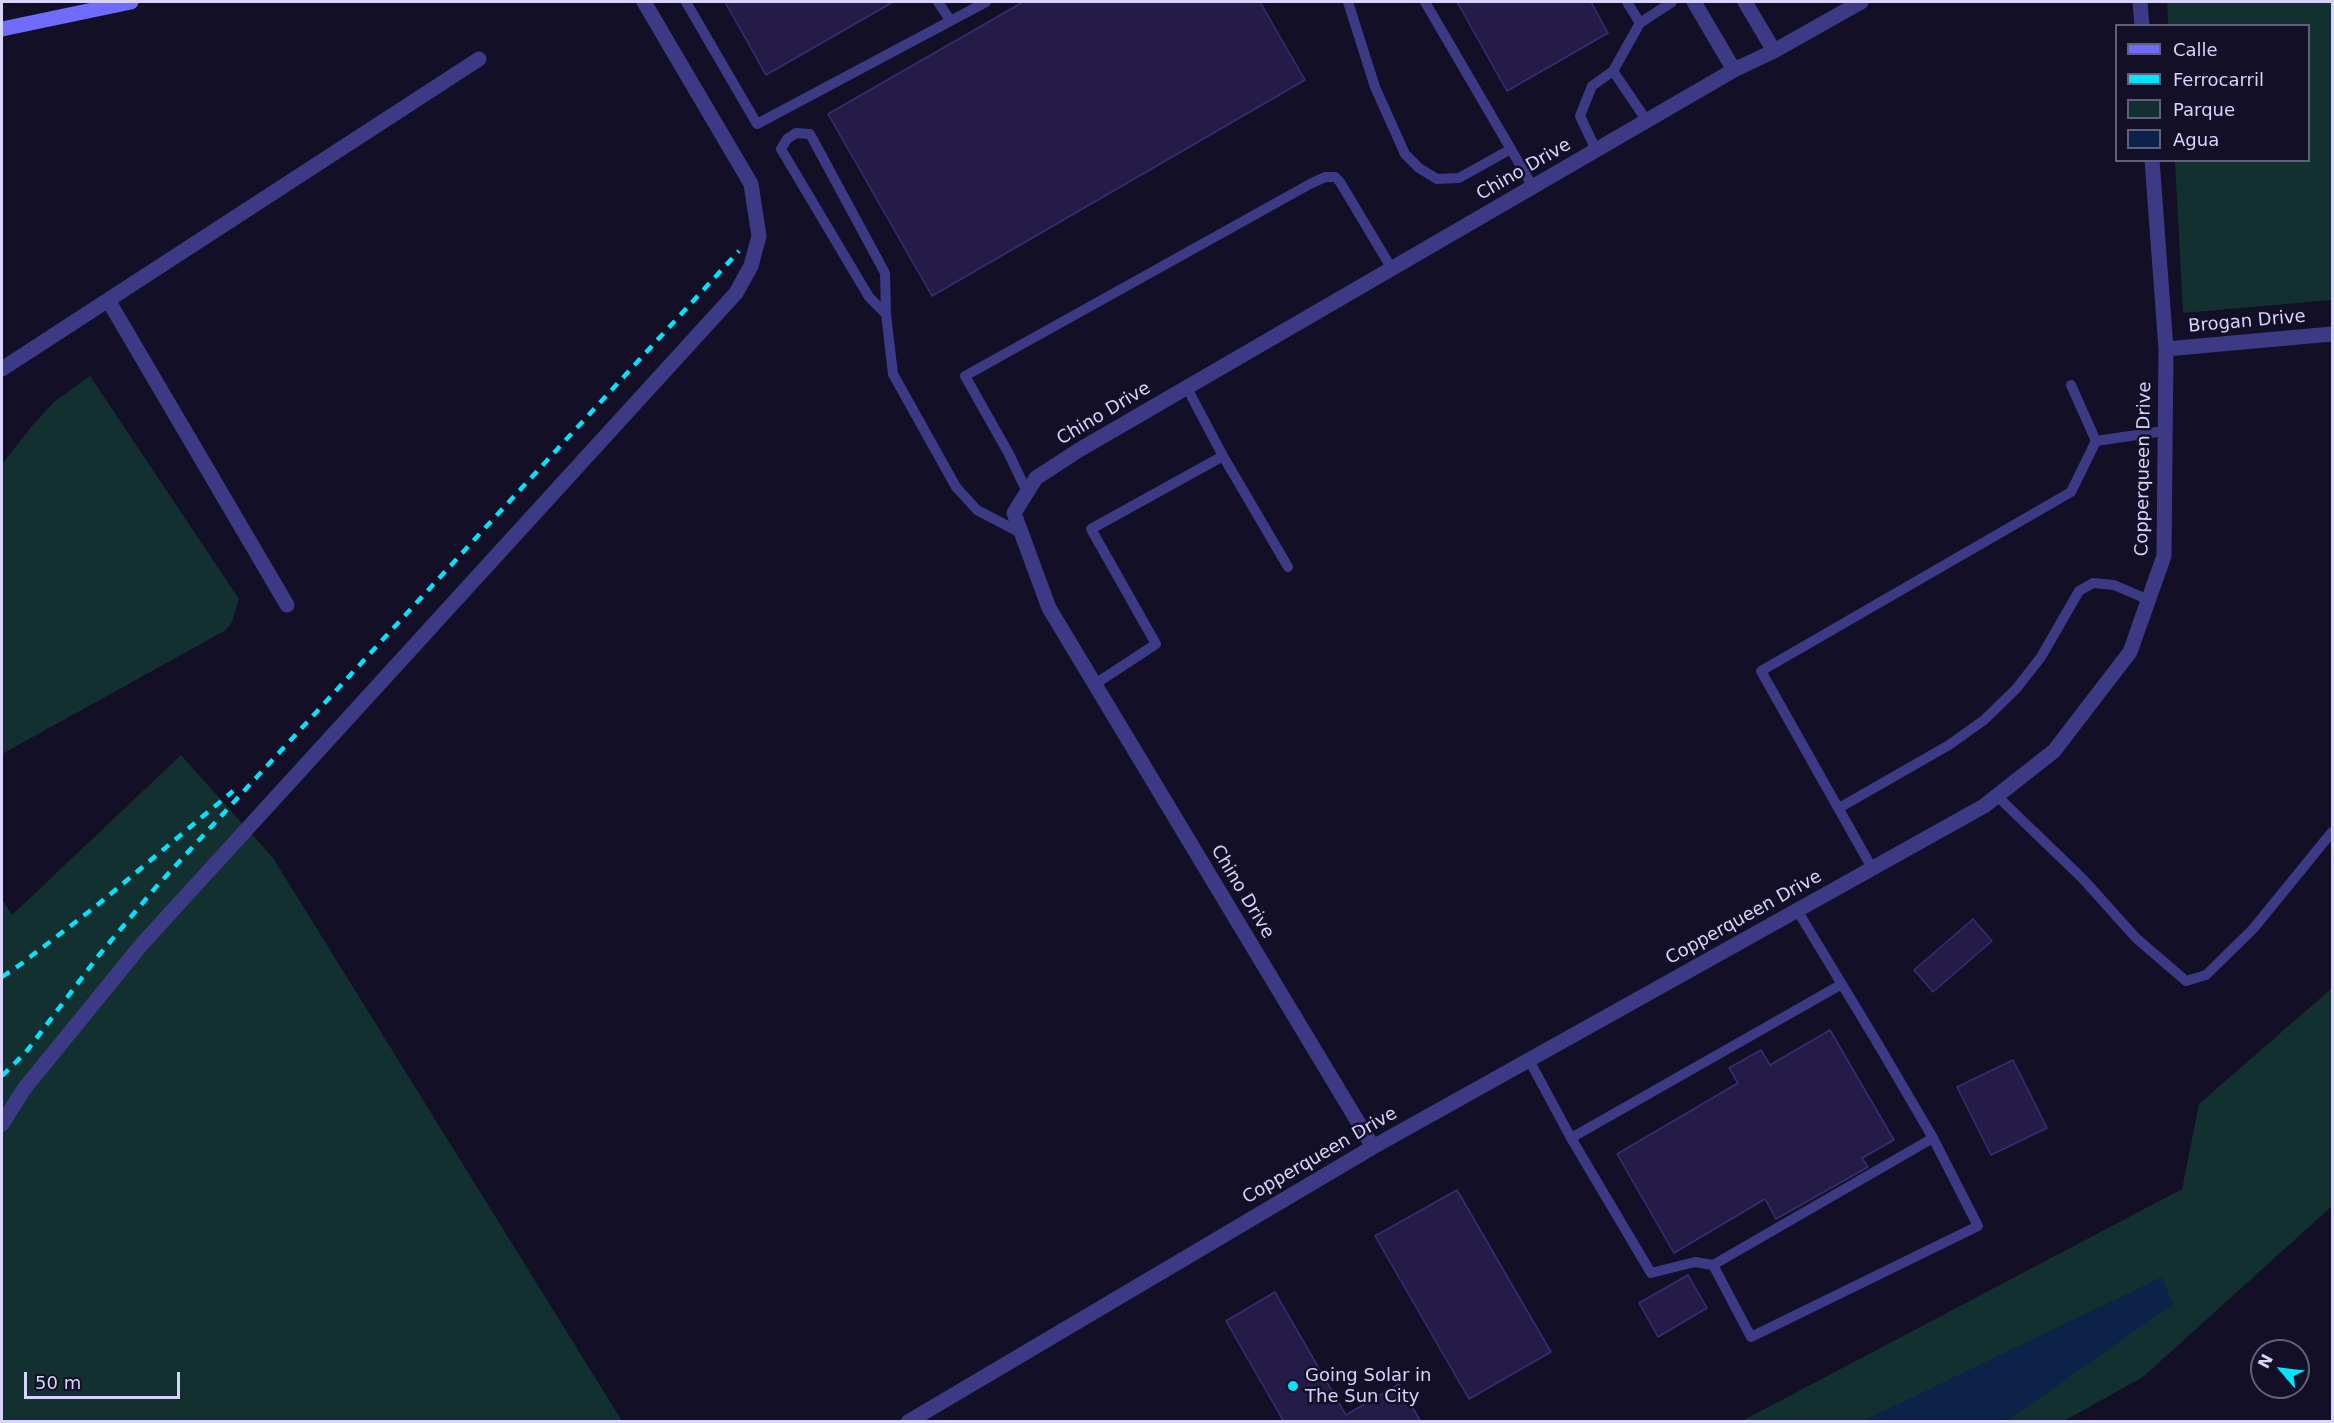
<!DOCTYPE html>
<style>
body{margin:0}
#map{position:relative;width:2334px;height:1423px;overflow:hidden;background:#130f26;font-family:"DejaVu Sans",sans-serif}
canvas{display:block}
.frame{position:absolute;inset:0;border:3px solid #d9d4ff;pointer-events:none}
.legend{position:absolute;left:2115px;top:24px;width:195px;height:138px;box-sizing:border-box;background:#130f26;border:2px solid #625e7d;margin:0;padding:8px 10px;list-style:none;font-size:18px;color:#d9d4ff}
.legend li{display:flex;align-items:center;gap:12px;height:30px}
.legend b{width:30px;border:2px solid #625e7d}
.north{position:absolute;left:2250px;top:1339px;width:60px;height:60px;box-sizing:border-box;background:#130f26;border:2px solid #625e7d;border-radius:50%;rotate:298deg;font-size:16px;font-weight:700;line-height:24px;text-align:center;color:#d9d4ff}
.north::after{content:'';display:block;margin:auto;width:21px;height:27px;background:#00e5ff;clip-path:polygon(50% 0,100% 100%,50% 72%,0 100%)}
.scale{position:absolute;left:24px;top:1372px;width:156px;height:27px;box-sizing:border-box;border:3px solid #d9d4ff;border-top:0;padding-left:8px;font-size:18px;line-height:21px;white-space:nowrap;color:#d9d4ff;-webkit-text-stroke:4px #130f26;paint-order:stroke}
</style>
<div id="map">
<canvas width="2334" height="1423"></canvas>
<div class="frame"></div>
<ul class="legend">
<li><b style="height:8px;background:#6f6bff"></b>Calle</li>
<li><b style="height:8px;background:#00e5ff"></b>Ferrocarril</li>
<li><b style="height:16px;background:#12302f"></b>Parque</li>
<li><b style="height:16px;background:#0c2248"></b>Agua</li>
</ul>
<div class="north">N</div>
<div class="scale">50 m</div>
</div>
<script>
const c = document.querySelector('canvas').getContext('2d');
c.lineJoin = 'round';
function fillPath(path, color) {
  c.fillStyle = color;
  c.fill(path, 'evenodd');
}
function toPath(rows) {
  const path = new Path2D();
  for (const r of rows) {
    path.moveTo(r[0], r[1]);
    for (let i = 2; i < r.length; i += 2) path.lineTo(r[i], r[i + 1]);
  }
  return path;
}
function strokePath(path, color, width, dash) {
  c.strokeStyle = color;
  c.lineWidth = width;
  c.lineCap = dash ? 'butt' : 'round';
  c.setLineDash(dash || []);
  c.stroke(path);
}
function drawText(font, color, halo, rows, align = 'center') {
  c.font = font + ' "DejaVu Sans",sans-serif';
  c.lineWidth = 5;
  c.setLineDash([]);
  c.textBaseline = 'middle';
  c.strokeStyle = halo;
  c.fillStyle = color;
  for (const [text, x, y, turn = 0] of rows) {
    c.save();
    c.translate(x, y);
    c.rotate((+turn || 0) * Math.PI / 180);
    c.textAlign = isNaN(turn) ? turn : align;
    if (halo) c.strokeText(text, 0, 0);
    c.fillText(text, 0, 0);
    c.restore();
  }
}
fillPath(toPath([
 [2167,2,2332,2,2332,300,2183,313,2175,161,2308,160,2308,26,2168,25],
 [90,376,239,599,232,622,226,630,2,754,2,464,32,426,54,402],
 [181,755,273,858,622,1421,2,1421,2,899,12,915],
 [2332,988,2332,1206,2143,1377,2064,1421,1740,1422,2182,1189,2199,1104]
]), '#12302f');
fillPath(toPath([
 [2162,1277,2173,1304,2007,1421,1863,1421]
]), '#0c2248');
const building = toPath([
 [725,2,893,2,766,75,725,2],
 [1023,2,1260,2,1305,80,932,296,828,114,1023,2],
 [1457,2,1591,2,1608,33,1507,91,1457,2],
 [1973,919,1992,941,1933,992,1914,970,1973,919],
 [1830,1030,1894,1140,1862,1158,1868,1167,1776,1219,1765,1199,1674,1253,1617,1154,1738,1083,1729,1068,1761,1050,1770,1065,1830,1030],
 [2013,1060,2047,1128,1991,1155,1957,1087,2013,1060],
 [1457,1190,1551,1352,1469,1399,1375,1236,1457,1190],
 [1688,1275,1707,1308,1658,1337,1639,1303,1688,1275],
 [1275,1292,1346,1415,1399,1384,1421,1422,1284,1422,1226,1321,1275,1292]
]);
fillPath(building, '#241b47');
strokePath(building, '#3b2d73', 1.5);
strokePath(toPath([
 [686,2,757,124,986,2],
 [938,2,950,20],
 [1348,2,1375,87,1405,154,1419,168,1437,179,1459,178,1511,149],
 [1425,2,1533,187],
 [1627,2,1640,23],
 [1613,71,1647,121],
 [1596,150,1580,116,1592,86,1613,71,1640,23,1672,2],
 [886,314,869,297,781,149,787,139,796,133,810,134,885,273,886,314,893,374,956,487,977,510,1021,533],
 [2071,385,2096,441,2164,431],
 [1223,456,1288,567],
 [1027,492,1009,454,965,376,1310,184,1325,177,1335,177,1340,182,1392,269],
 [1095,684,1156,644,1091,529,1223,456,1187,388],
 [1997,796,2083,879,2136,938,2186,981,2206,975,2253,929,2332,832],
 [1839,808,1949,745,1984,720,2016,689,2041,657,2079,591,2093,583,2114,585,2149,600],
 [1872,868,1761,671,2071,492,2096,441],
 [1797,910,1878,1044,1933,1138,1978,1226,1751,1337,1713,1265,1933,1138],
 [1529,1060,1571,1138,1651,1273,1695,1262,1713,1265],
 [1571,1138,1842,984]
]), '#3d3a85', 10);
strokePath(toPath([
 [1694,2,1734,70],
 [1745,2,1774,51],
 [2140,2,2142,26],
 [108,300,287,605],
 [2166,349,2332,334],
 [2,369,479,59],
 [2,1124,24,1089,142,944,736,293,751,266,759,236,751,184,644,2],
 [1373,1147,1049,608,1014,513,1036,478,1079,450,1734,70,1774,51,1861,2],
 [908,1422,1373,1147,1984,806,2054,751,2130,652,2164,556,2166,349,2152,160]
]), '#3d3a85', 15);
strokePath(toPath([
 [2,29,131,2]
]), '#6f6bff', 15);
strokePath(toPath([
 [2,977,21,964,95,907,233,791],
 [2,1076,26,1052,99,955,156,887,739,251]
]), '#00e5ff', 4.5, [9, 8]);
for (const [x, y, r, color] of [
 [1293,1386,6,"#00e5ff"]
]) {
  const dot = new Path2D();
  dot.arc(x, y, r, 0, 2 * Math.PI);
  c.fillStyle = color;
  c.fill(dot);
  strokePath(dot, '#130f26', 2);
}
drawText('18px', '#d9d4ff', '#130f26', [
 ["Chino Drive",1524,170,-30],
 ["Brogan Drive",2247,322,-5],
 ["Chino Drive",1104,414,-31],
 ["Copperqueen Drive",2144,469,-89],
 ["Chino Drive",1242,892,59],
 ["Copperqueen Drive",1744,918,-29],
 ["Copperqueen Drive",1320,1156,-30]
]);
drawText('18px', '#d9d4ff', '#130f26', [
 ["Going Solar in",1305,1376],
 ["The Sun City",1305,1397]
], 'left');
</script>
